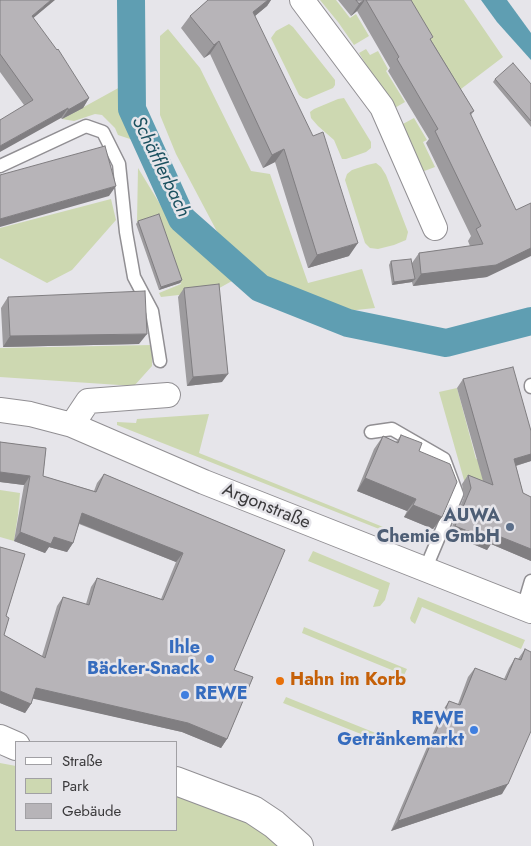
<!DOCTYPE html>
<meta charset="utf-8">
<style>
body{margin:0}
#map{position:relative;width:531px;height:846px;overflow:hidden;background:#e6e5ea;font-family:Jost,sans-serif}
canvas{display:block}
.legend{position:absolute;left:15px;top:741px;width:162px;height:90px;box-sizing:border-box;background:#e6e5ea;border:1px solid #a1a0a4;margin:0;padding:6px 9px;list-style:none;font-size:15px;color:#3a393b}
.legend li{display:flex;align-items:center;gap:10px;height:25px}
.legend b{width:25px;border:1px solid #a1a0a4}
</style>
<div id="map">
<canvas width="531" height="846"></canvas>
<ul class="legend">
<li><b style="height:6px;background:#fff"></b>Straße</li>
<li><b style="height:14px;background:#cdd8b1"></b>Park</li>
<li><b style="height:14px;background:#b7b4b8"></b>Gebäude</li>
</ul>
</div>
<script>
const c = document.querySelector('canvas').getContext('2d');
c.lineJoin = 'round';
function fillPath(path, color) {
  c.fillStyle = color;
  c.fill(path, 'evenodd');
}
function toPath(rows) {
  const path = new Path2D();
  for (const r of rows) {
    path.moveTo(r[0], r[1]);
    for (let i = 2; i < r.length; i += 2) path.lineTo(r[i], r[i + 1]);
  }
  return path;
}
function strokePath(path, color, width, dash) {
  c.strokeStyle = color;
  c.lineWidth = width;
  c.lineCap = dash ? 'butt' : 'round';
  c.setLineDash(dash || []);
  c.stroke(path);
}
function drawText(font, color, halo, rows, align = 'center') {
  c.font = font + ' Jost,sans-serif';
  c.lineWidth = 5;
  c.setLineDash([]);
  c.textBaseline = 'middle';
  c.strokeStyle = halo;
  c.fillStyle = color;
  for (const [text, x, y, turn = 0] of rows) {
    c.save();
    c.translate(x, y);
    c.rotate((+turn || 0) * Math.PI / 180);
    c.textAlign = isNaN(turn) ? turn : align;
    if (halo) c.strokeText(text, 0, 0);
    c.fillText(text, 0, 0);
    c.restore();
  }
}
fillPath(toPath([
 [320,0,336,0,350,18,356,14,369,36,354,45,338,22],
 [406,0,464,0,503,57,457,92],
 [289,24,293,27,335,80,335,85,333,88,307,99,303,98,299,95,271,38,276,31],
 [168,29,200,68,251,171,270,174,308,283,362,269,375,308,347,311,267,283,222,241,176,154,160,115,160,36],
 [366,49,370,55,378,51,388,69,386,71,405,102,393,109,359,53],
 [122,86,123,107,133,140,118,135,115,128,102,115,95,114,74,121,62,119],
 [344,98,371,142,371,148,366,152,346,159,342,159,334,140,318,126,311,118,310,112,314,109,338,99],
 [414,118,427,140,423,142,435,167,419,173,401,125],
 [376,163,381,167,386,175,408,232,406,240,394,245,378,249,370,248,365,243,345,180,347,174,352,170,367,165],
 [138,168,169,219,232,281,214,291,161,297,159,293,181,284,158,215,137,222],
 [111,199,116,220,72,270,47,283,0,258,0,228],
 [152,345,152,366,134,386,0,377,0,348],
 [457,388,476,459,481,458,489,490,468,494,439,392],
 [209,414,199,453,418,541,417,544,117,425,117,422,136,423,137,419],
 [0,490,20,493,18,515,14,541,0,537],
 [313,551,390,583,385,600,380,606,373,607,379,590,308,561],
 [418,597,525,640,521,649,422,607,415,624,411,621,410,618],
 [304,627,407,669,404,675,355,655,302,633],
 [286,697,388,738,386,744,283,703],
 [0,763,16,766,16,830,176,830,176,794,247,819,284,846,0,846]
]), '#cdd8b1');
fillPath(toPath([
 [481,0,507,0,531,33,531,60,497,22]
]), '#5f9eb2');
strokePath(toPath([
 [131,0,132,109,182,219,260,288,348,323,446,343,531,321]
]), '#5f9eb2', 28);
const service = toPath([
 [0,166,86,126,103,132,119,164,126,232,134,277,152,311,160,361],
 [531,385,531,387],
 [371,432,392,429,444,459,457,494,425,570],
 [523,608,531,581]
]);
const minor = toPath([
 [302,0,382,107,435,228],
 [0,410,30,414,72,425,204,482,531,611],
 [72,425,88,401,168,395]
]);
const tertiary = toPath([
 [0,739,16,746],
 [176,781,253,810,274,824,299,846]
]);
strokePath(service, '#918f93', 15);
strokePath(minor, '#918f93', 26);
strokePath(tertiary, '#918f93', 30);
strokePath(service, '#fff', 12);
strokePath(minor, '#fff', 24);
strokePath(tertiary, '#fff', 28);
fillPath(toPath([
 [0,0,33,18,89,98,83,108,62,119,61,118,24,105,0,72],
 [208,0,271,0,267,6,255,16,349,256,308,268,275,162,263,168,210,54,204,58,181,28,190,16],
 [338,0,411,0,431,40,474,111,471,115,487,277,413,286,412,282,392,285,389,265,391,261,412,263,419,253,470,246,468,241,471,236,426,143,429,139,388,71,390,68,357,11,351,16],
 [495,79,531,84,531,127,493,82],
 [138,221,182,280,180,283,159,290,136,224],
 [184,288,222,382,187,386,178,297],
 [8,297,139,344,3,347,1,308],
 [463,379,531,431,531,461,516,466,523,493,531,497,531,561,491,544,487,550,449,534,464,497,462,484,468,475,483,481,457,388],
 [401,435,419,451,442,517,433,529,404,517,407,511,357,491,374,449,383,436,396,442],
 [0,442,46,448,43,476,94,491,97,483,104,474,285,550,234,670,253,677,227,739,221,748,182,732,33,698,31,704,25,713,0,703,0,547,25,554,6,616,9,618,4,635,42,656,57,606,63,597,86,604,91,587,97,578,161,599,176,562,79,524,73,543,67,552,49,547,45,553,14,541,24,485,0,482],
 [525,649,502,794,391,831,443,710,449,701,458,704,468,677,475,668,504,679,509,668,515,658,518,659]
]), '#9d9b9e');
fillPath(toPath([
 [51,0,55,0,25,25,32,16],
 [268,0,271,0,267,6,244,25,253,12],
 [365,0,357,11,351,16,359,4],
 [219,41,210,54,204,58,214,45],
 [89,98,83,108,62,119,68,110],
 [68,108,61,118,0,152,0,146],
 [284,149,275,162,263,168,272,155],
 [116,186,109,196,0,227,0,219],
 [358,243,349,256,308,268,317,255],
 [531,248,531,256,487,277,413,286,421,274],
 [415,279,412,282,392,285,394,282],
 [182,280,180,283,159,290,161,287],
 [147,334,139,344,3,347,10,336],
 [228,374,222,382,187,386,193,377],
 [531,454,531,461,508,468,514,459],
 [0,472,30,476,24,485,0,482],
 [365,478,416,499,407,511,357,491],
 [413,505,442,517,433,529,404,517],
 [82,513,183,553,176,562,76,522],
 [455,526,496,535,531,549,531,561,491,544,487,550,449,534],
 [20,532,54,537,73,543,67,552,49,547,45,553,14,541],
 [36,688,188,723,227,739,221,748,182,732,30,698],
 [0,691,31,704,25,713,0,703],
 [508,784,502,794,391,831,398,821]
]), '#807e81');
const building = toPath([
 [0,0,51,0,32,16,57,50,58,49,89,98,68,110,68,108,0,146,0,120,33,100,0,54,0,0],
 [208,0,268,0,253,12,313,136,323,132,358,243,317,255,284,149,272,155,219,41,214,45,190,16,208,0],
 [356,0,364,0,359,4,356,0],
 [366,0,411,0,433,37,430,39,474,111,470,113,516,210,531,203,531,248,496,265,421,274,419,253,483,244,476,229,481,226,435,131,438,129,397,59,399,57,366,0],
 [513,63,531,84,531,121,495,79,513,63],
 [105,146,116,186,0,219,0,175,105,146],
 [159,214,182,280,161,287,138,221,159,214],
 [411,259,415,279,394,282,391,261,411,259],
 [219,284,228,374,193,377,184,288,219,284],
 [145,291,147,334,10,336,8,297,145,291],
 [513,367,531,431,531,454,514,459,523,493,531,497,531,549,496,535,493,541,455,526,471,488,468,475,493,485,463,379,513,367],
 [401,435,422,443,419,451,450,464,457,482,442,517,413,505,416,499,365,478,383,436,398,443,401,435],
 [0,442,46,448,43,476,96,492,104,474,285,550,234,670,253,677,227,739,188,723,36,688,31,704,0,691,0,547,25,554,6,616,9,618,4,635,45,658,63,597,89,605,97,578,163,600,183,553,82,513,73,543,54,537,51,544,20,532,30,476,0,472,0,442],
 [525,649,531,652,531,731,508,784,398,821,449,701,460,705,475,668,506,680,515,658,521,660,525,649]
]);
fillPath(building, '#b7b4b8');
strokePath(building, '#807e81', 1);
for (const [x, y, r, color] of [
 [510,527,5,"#5c6f8a"],
 [210,659,5,"#3f7fe0"],
 [280,681,5,"#e8710a"],
 [185,695,5,"#3f7fe0"],
 [474,730,5,"#3f7fe0"]
]) {
  const dot = new Path2D();
  dot.arc(x, y, r, 0, 2 * Math.PI);
  c.fillStyle = color;
  c.fill(dot);
  strokePath(dot, '#e6e5ea', 2);
}
drawText('18px', '#3a393b', '#e6e5ea', [
 ["Argonstraße",266,507,22]
]);
drawText('bold 18px', '#4e5e75', '#e6e5ea', [
 ["AUWA",500,517],
 ["Chemie GmbH",500,538]
], 'right');
drawText('bold 18px', '#366cbe', '#e6e5ea', [
 ["Ihle",200,649],
 ["Bäcker-Snack",200,670],
 ["REWE",195,695,"left"],
 ["REWE",464,720],
 ["Getränkemarkt",464,741]
], 'right');
drawText('bold 18px', '#c56008', '#e6e5ea', [
 ["Hahn im Korb",290,681]
], 'left');
drawText('italic 19px', '#1a505f', '#e6e5ea', [
 ["Schäfflerbach",160,167,64]
]);
</script>
